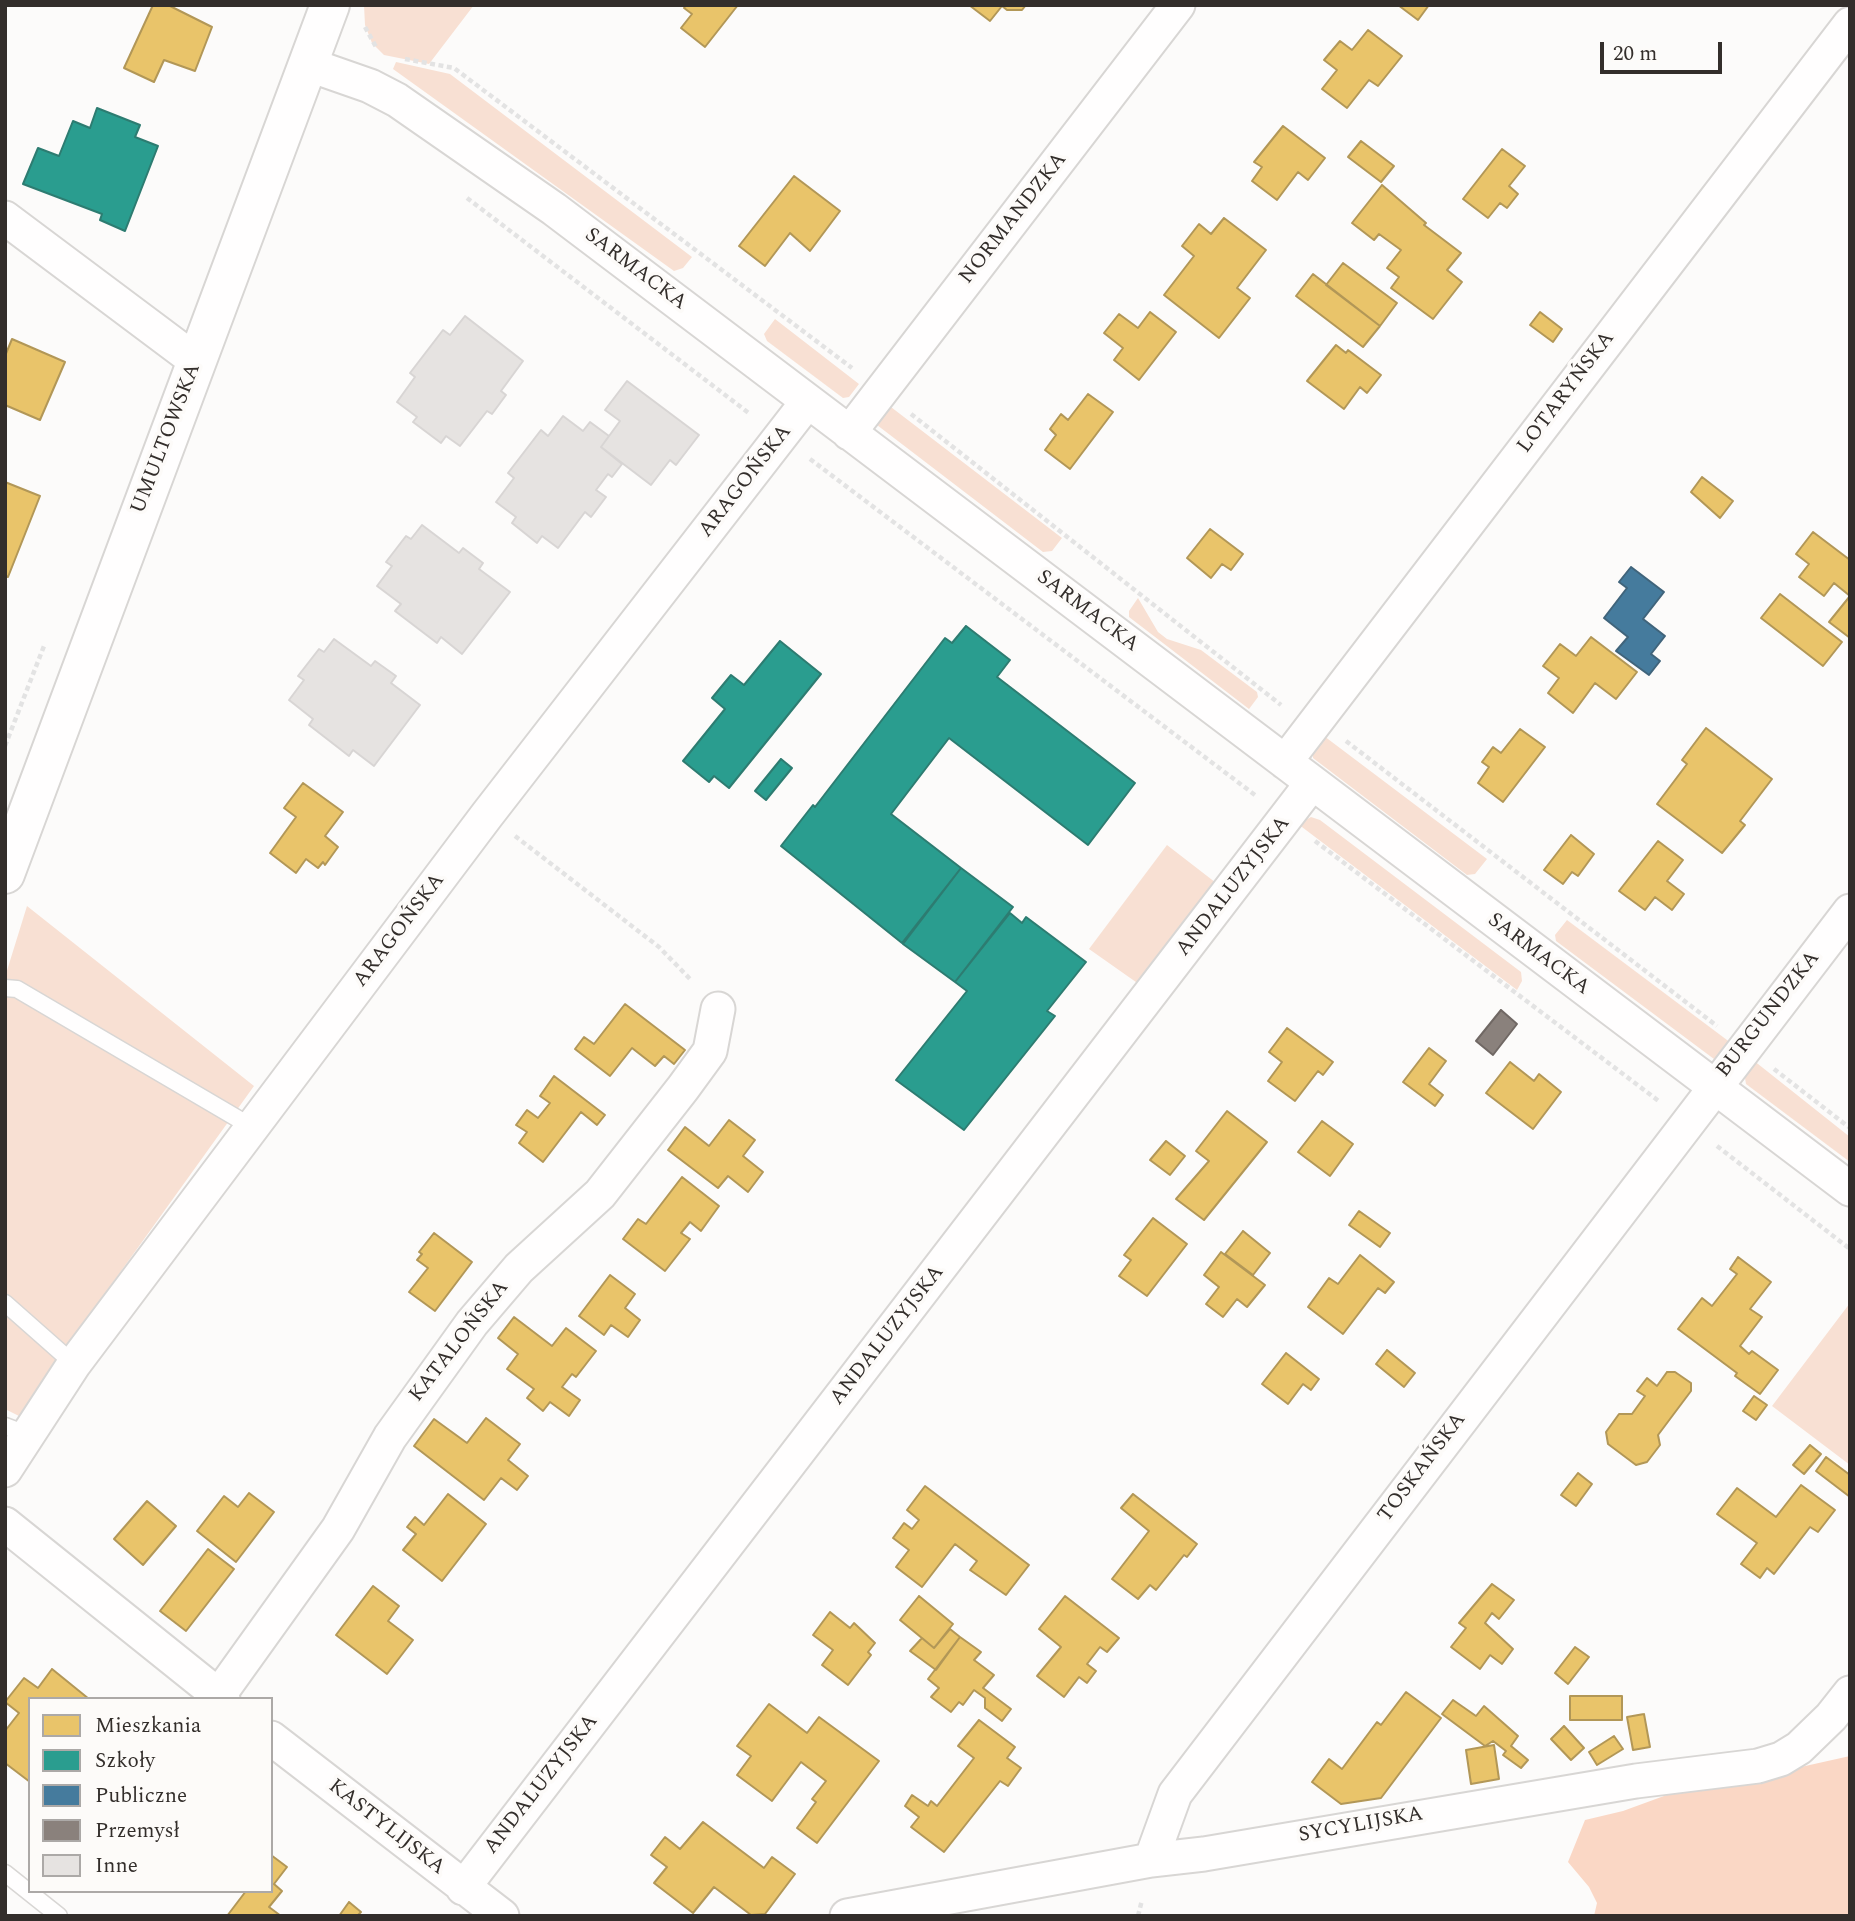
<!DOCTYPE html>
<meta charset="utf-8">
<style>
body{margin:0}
#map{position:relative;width:1855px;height:1921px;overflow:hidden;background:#fcfbfa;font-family:Spectral,serif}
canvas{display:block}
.frame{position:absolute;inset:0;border:7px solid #332e2b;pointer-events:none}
.legend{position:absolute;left:28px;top:1697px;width:245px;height:196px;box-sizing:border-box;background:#fdfbf9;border:2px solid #aca9a7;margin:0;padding:9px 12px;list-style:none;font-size:21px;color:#332e2b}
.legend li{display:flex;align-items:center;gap:14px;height:35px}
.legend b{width:35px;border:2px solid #aca9a7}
.scale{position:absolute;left:1600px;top:42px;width:122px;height:32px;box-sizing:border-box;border:4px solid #332e2b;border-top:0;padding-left:9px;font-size:21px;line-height:24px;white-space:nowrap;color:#332e2b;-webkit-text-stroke:5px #fdfbf9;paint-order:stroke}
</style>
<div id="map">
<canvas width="1855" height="1921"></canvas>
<div class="frame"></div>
<ul class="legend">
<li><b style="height:19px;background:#e9c46a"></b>Mieszkania</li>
<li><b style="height:19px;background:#2a9d8f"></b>Szkoły</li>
<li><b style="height:19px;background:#457b9d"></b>Publiczne</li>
<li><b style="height:19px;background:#8a817c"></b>Przemysł</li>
<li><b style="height:19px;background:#e6e3e1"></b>Inne</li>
</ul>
<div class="scale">20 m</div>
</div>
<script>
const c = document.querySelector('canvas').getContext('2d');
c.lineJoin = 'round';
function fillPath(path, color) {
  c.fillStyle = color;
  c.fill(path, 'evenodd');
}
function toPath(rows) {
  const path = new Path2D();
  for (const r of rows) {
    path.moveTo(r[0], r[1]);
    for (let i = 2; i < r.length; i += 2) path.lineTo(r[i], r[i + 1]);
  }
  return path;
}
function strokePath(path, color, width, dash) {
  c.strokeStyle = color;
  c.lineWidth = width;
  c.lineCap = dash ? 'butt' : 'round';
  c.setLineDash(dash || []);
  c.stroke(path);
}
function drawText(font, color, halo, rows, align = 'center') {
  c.font = font + ' Spectral,serif';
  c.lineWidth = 7;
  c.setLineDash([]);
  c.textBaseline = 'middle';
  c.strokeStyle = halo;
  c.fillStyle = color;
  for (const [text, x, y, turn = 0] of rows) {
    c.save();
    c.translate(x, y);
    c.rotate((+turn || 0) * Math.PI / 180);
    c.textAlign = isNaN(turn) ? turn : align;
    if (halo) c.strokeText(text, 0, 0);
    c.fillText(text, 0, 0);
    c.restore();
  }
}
fillPath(toPath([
 [364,5,474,5,429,64,384,55,372,43,365,25],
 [396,62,450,74,692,257,683,268,674,271,393,69],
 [775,319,859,384,849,397,843,398,767,341,764,334],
 [887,404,1062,538,1052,551,1043,552,877,425,876,419],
 [1138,598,1158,632,1167,639,1201,650,1257,692,1258,697,1249,709,1129,617,1129,611],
 [1324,736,1487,859,1475,874,1467,875,1313,758,1313,750],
 [1311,817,1320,820,1521,972,1522,981,1517,990,1298,824],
 [1167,845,1220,886,1143,987,1089,949],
 [27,906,254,1086,73,1338,25,1419,5,1409,5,977],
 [1567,920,1735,1046,1718,1062,1556,941,1555,935],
 [1753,1060,1850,1137,1850,1162,1746,1084,1744,1072],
 [1850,1303,1850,1465,1772,1406]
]), '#f8e0d3');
fillPath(toPath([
 [1850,1756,1850,1916,1594,1916,1597,1903,1589,1887,1568,1862,1585,1820,1623,1811,1694,1785,1765,1775]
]), '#fad7c5');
const homes = toPath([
 [153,5,168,5,212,27,195,71,164,60,154,82,124,68,153,5],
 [686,5,738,5,705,47,681,28,692,14,684,8,686,5],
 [969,5,1026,5,1022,10,1007,10,1002,6,990,21,969,5],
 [1398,5,1429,5,1418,20,1398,5],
 [1368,30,1402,56,1378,86,1369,80,1347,108,1322,89,1337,70,1324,60,1340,41,1352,50,1368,30],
 [1283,126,1325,158,1308,180,1298,172,1277,200,1252,181,1262,167,1254,162,1283,126],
 [1361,141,1394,166,1381,182,1348,157,1361,141],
 [1502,149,1525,166,1509,186,1518,194,1507,208,1500,203,1488,218,1463,199,1502,149],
 [794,176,840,211,810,251,790,233,765,266,739,246,794,176],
 [1382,185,1426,223,1424,225,1461,253,1447,270,1462,282,1433,319,1391,288,1399,277,1387,268,1401,250,1379,234,1374,240,1352,223,1382,185],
 [1224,218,1266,250,1237,288,1250,298,1219,338,1164,295,1194,256,1182,246,1199,224,1211,234,1224,218],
 [1343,263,1397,303,1380,326,1326,285,1343,263],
 [1313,274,1380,326,1363,347,1296,296,1313,274],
 [1150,312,1176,332,1139,380,1114,360,1123,348,1104,333,1119,314,1138,328,1150,312],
 [1540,312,1562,329,1553,342,1530,325,1540,312],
 [12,339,65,362,40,420,5,405,5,356,12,339],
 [1336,345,1346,353,1348,350,1381,375,1367,393,1360,387,1344,409,1307,381,1336,345],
 [1088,394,1113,412,1070,469,1045,450,1056,435,1050,429,1061,414,1068,420,1088,394],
 [1702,477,1733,501,1720,518,1691,492,1702,477],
 [5,482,40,496,8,577,5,576,5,482],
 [1210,529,1243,554,1231,570,1222,564,1211,578,1187,558,1210,529],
 [1813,532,1850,560,1850,596,1834,583,1824,596,1799,577,1809,564,1796,554,1813,532],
 [1780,594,1842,642,1823,666,1761,618,1780,594],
 [1850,596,1850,638,1829,622,1850,596],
 [1591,637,1637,672,1616,699,1595,683,1573,713,1548,693,1559,678,1543,666,1560,644,1576,656,1591,637],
 [1706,728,1772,779,1740,821,1745,825,1722,853,1657,804,1687,764,1682,760,1706,728],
 [1520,729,1545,747,1503,802,1478,783,1489,767,1482,762,1493,747,1501,753,1520,729],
 [303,783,343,812,325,836,338,847,325,865,323,862,318,868,306,859,296,873,270,853,296,817,284,808,303,783],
 [1571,835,1594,854,1578,876,1572,872,1563,884,1544,870,1571,835],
 [1658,841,1683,860,1667,881,1684,894,1672,910,1655,897,1645,910,1619,891,1658,841],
 [625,1004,685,1050,674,1064,664,1056,655,1066,632,1048,610,1076,575,1049,584,1037,594,1044,625,1004],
 [1287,1028,1333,1062,1323,1075,1318,1071,1295,1101,1268,1081,1282,1062,1269,1052,1287,1028],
 [1429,1048,1446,1061,1429,1084,1443,1095,1435,1106,1403,1082,1429,1048],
 [1510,1062,1534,1081,1539,1074,1561,1092,1533,1129,1486,1093,1510,1062],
 [554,1076,605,1115,597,1125,581,1112,543,1162,519,1143,527,1132,516,1125,527,1110,538,1118,550,1103,540,1096,554,1076],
 [1227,1111,1267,1142,1204,1220,1176,1199,1209,1161,1196,1151,1227,1111],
 [729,1120,755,1140,743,1156,763,1172,748,1192,728,1176,718,1188,668,1150,685,1127,709,1146,729,1120],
 [1322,1121,1353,1144,1330,1176,1298,1152,1322,1121],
 [1166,1141,1185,1156,1170,1175,1150,1160,1166,1141],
 [682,1177,719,1206,701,1231,690,1222,681,1233,690,1239,665,1271,623,1239,638,1219,646,1224,682,1177],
 [1359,1211,1390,1233,1380,1247,1349,1225,1359,1211],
 [1153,1218,1187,1244,1147,1296,1119,1276,1131,1260,1124,1255,1153,1218],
 [1243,1231,1270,1253,1253,1275,1225,1254,1243,1231],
 [434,1233,472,1262,435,1311,409,1292,428,1268,417,1260,422,1254,419,1252,434,1233],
 [1221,1252,1265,1285,1247,1307,1237,1299,1223,1317,1206,1304,1219,1287,1204,1275,1221,1252],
 [1360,1255,1394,1282,1385,1293,1378,1288,1343,1334,1308,1307,1329,1278,1338,1284,1360,1255],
 [1738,1257,1771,1282,1750,1309,1762,1317,1740,1346,1749,1354,1752,1351,1778,1370,1760,1394,1735,1376,1737,1373,1678,1329,1702,1298,1712,1306,1737,1274,1730,1269,1738,1257],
 [610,1275,635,1294,625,1308,640,1320,628,1337,611,1325,604,1335,579,1316,610,1275],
 [514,1317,552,1346,566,1328,596,1351,576,1377,572,1374,562,1387,580,1400,569,1416,550,1402,543,1411,527,1398,534,1389,507,1369,518,1354,498,1338,514,1317],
 [1387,1350,1415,1373,1404,1387,1376,1364,1387,1350],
 [1286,1353,1319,1379,1311,1390,1303,1384,1288,1404,1262,1384,1286,1353],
 [1667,1372,1675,1372,1691,1383,1691,1391,1658,1435,1660,1445,1647,1462,1636,1465,1608,1444,1606,1432,1619,1414,1632,1414,1645,1396,1637,1391,1647,1378,1657,1386,1667,1372],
 [1754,1396,1767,1405,1756,1420,1743,1411,1754,1396],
 [486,1418,520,1444,508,1460,528,1476,517,1490,501,1478,484,1500,414,1446,434,1419,467,1443,486,1418],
 [1810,1445,1821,1454,1804,1474,1793,1465,1810,1445],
 [1826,1457,1850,1475,1850,1497,1816,1471,1826,1457],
 [1578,1473,1592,1484,1576,1506,1561,1495,1578,1473],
 [1801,1485,1835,1510,1818,1532,1810,1527,1774,1574,1767,1568,1760,1578,1741,1564,1757,1543,1717,1514,1737,1488,1776,1517,1801,1485],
 [925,1486,1029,1565,1006,1595,970,1570,977,1561,955,1544,922,1587,896,1567,909,1550,893,1538,904,1523,912,1529,919,1520,907,1510,925,1486],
 [249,1493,274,1512,236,1562,197,1531,224,1496,238,1507,249,1493],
 [448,1494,486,1524,442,1581,403,1550,416,1534,407,1527,415,1517,424,1525,448,1494],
 [1133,1494,1197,1544,1187,1557,1184,1555,1156,1590,1150,1585,1138,1599,1112,1579,1149,1531,1121,1508,1133,1494],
 [147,1501,176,1526,143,1565,114,1539,147,1501],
 [208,1549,234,1569,186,1631,160,1611,208,1549],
 [1492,1584,1514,1600,1499,1619,1492,1613,1485,1623,1513,1649,1502,1664,1490,1655,1480,1669,1451,1647,1466,1628,1459,1623,1492,1584],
 [373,1586,399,1606,388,1621,413,1640,387,1674,336,1635,373,1586],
 [919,1596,953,1624,934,1648,900,1620,919,1596],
 [1065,1596,1119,1638,1107,1652,1100,1647,1087,1664,1096,1671,1087,1683,1079,1677,1064,1697,1037,1676,1061,1647,1039,1629,1065,1596],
 [830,1612,850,1628,854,1623,875,1643,868,1652,871,1655,848,1685,822,1665,833,1650,813,1635,830,1612],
 [950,1629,960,1637,936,1670,910,1651,922,1638,934,1648,950,1629],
 [960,1637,981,1652,974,1660,994,1675,983,1688,1011,1709,1002,1721,985,1708,985,1698,974,1690,963,1705,959,1702,951,1712,931,1697,939,1688,928,1679,960,1637],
 [1575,1647,1589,1657,1568,1684,1555,1673,1575,1647],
 [52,1669,89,1699,30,1699,30,1782,5,1763,5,1731,19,1713,5,1702,24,1678,38,1688,52,1669],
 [1406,1692,1441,1718,1381,1798,1341,1804,1312,1782,1329,1759,1342,1769,1377,1722,1381,1725,1406,1692],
 [1570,1696,1622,1696,1622,1720,1570,1720,1570,1696],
 [1453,1700,1476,1716,1484,1706,1518,1736,1511,1746,1528,1760,1521,1768,1503,1755,1506,1751,1493,1741,1485,1746,1442,1714,1453,1700],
 [769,1704,807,1733,819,1717,879,1761,817,1843,797,1828,816,1802,812,1799,826,1781,801,1762,772,1801,737,1775,751,1756,737,1746,769,1704],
 [1644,1714,1650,1747,1633,1750,1627,1717,1644,1714],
 [979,1720,1015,1747,1007,1758,1021,1768,1008,1786,1000,1781,944,1852,911,1827,919,1817,905,1806,912,1795,928,1806,931,1801,937,1806,974,1758,958,1746,979,1720],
 [1564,1726,1584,1748,1571,1760,1551,1739,1564,1726],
 [1614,1736,1623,1749,1597,1765,1589,1752,1614,1736],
 [1494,1745,1499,1779,1471,1784,1466,1750,1494,1745],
 [703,1822,764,1868,772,1857,795,1874,765,1914,751,1915,714,1887,693,1913,654,1883,667,1867,651,1855,665,1837,680,1849,703,1822],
 [271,1855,287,1867,274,1884,282,1891,269,1907,281,1916,227,1916,246,1891,271,1891,271,1855],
 [349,1902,361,1912,357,1916,339,1916,349,1902]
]);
fillPath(homes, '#e9c46a');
strokePath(homes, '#b29757', 2);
const schools = toPath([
 [97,108,140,125,135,137,158,146,125,231,100,220,102,214,23,184,38,148,59,156,73,121,90,128,97,108],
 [966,626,1010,660,997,677,1135,783,1088,845,949,738,891,814,961,868,902,943,781,846,813,805,815,807,945,638,952,643,966,626],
 [780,641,821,674,729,788,714,776,709,782,683,761,725,709,712,698,731,675,744,685,780,641],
 [781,759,792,768,766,800,755,791,781,759],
 [961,868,1013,907,955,982,903,944,961,868],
 [1010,913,1022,923,1026,917,1086,962,1047,1011,1055,1016,964,1130,896,1080,967,991,955,982,1010,913]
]);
fillPath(schools, '#2a9d8f');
strokePath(schools, '#2d7c71', 2);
const public = toPath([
 [1631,567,1664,592,1643,619,1665,636,1651,654,1660,661,1649,675,1616,651,1628,637,1604,618,1627,588,1619,582,1631,567]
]);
fillPath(public, '#457b9d');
strokePath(public, '#40647b', 2);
const industry = toPath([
 [1501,1010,1517,1024,1493,1055,1476,1041,1501,1010]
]);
fillPath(industry, '#8a817c');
strokePath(industry, '#706864', 2);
const building = toPath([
 [465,316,523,361,501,391,506,395,492,414,487,411,460,446,446,436,441,443,413,422,417,417,397,402,415,377,410,373,443,330,450,335,465,316],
 [627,381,699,435,676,465,670,460,651,485,601,447,620,421,605,410,627,381],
 [563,416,583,431,590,422,609,436,601,447,622,464,612,477,608,474,596,490,606,497,591,517,585,512,558,548,542,536,537,543,512,523,516,517,496,502,514,478,508,473,541,430,548,436,563,416],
 [422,525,459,553,463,548,483,563,479,569,510,592,462,654,441,637,437,643,395,611,401,604,377,586,392,566,386,562,406,536,411,539,422,525],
 [334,639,371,666,375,661,396,676,391,683,420,705,374,766,353,750,349,756,309,725,313,719,289,700,304,680,298,676,319,649,324,652,334,639]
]);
fillPath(building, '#e6e3e1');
strokePath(building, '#d8d5d4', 2);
const service = toPath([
 [5,988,17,989,252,1127],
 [5,1303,74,1364],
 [5,1426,26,1434],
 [5,1873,59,1916]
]);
const minor = toPath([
 [307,64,370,86,397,100,554,209,1850,1189],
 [5,218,196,361],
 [849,433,1178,5],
 [1285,762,1850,24],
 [5,1470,74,1364,487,815,808,401],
 [5,1524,223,1699],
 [219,1695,338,1529,390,1437,472,1323,519,1268,600,1194,683,1088,710,1051,718,1009],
 [271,1738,502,1916],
 [1151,1860,1175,1794,1850,911],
 [463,1888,1312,783],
 [847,1916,1151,1860,1204,1854,1636,1781,1758,1766,1781,1759,1799,1748,1831,1717,1850,1693]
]);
const tertiary = toPath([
 [5,874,330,5]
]);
strokePath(service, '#d8d6d4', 19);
strokePath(minor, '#d8d6d4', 37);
strokePath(tertiary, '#d8d6d4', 42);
strokePath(toPath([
 [365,27,376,47],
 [405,59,454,68,852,368],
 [467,198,750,414],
 [911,414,1281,705],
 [810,459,1255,795],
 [1346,741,1717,1026],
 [5,746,44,646],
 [515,836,659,947,692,981],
 [1315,841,1660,1102],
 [1774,1069,1850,1128],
 [1717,1146,1850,1249],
 [1138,1916,1142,1900]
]), '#e3e3e3', 4.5, [5, 3.5]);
strokePath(service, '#fffefe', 16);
strokePath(minor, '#fffefe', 33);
strokePath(tertiary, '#fffefe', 38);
drawText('21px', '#332e2b', '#fdfbf9', [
 ["NORMANDZKA",1014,219,-52],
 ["SARMACKA",635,270,37],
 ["LOTARYŃSKA",1567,393,-53],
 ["UMULTOWSKA",167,439,-69],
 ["ARAGOŃSKA",746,482,-52],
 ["SARMACKA",1087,612,37],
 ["ANDALUZYJSKA",1234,887,-52],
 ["ARAGOŃSKA",400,931,-53],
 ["SARMACKA",1538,955,37],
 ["BURGUNDZKA",1769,1015,-52],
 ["ANDALUZYJSKA",888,1336,-52],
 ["KATALOŃSKA",460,1342,-52],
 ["TOSKAŃSKA",1423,1468,-53],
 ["ANDALUZYJSKA",542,1785,-52],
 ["SYCYLIJSKA",1361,1826,-10],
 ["KASTYLIJSKA",386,1828,38]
]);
</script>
